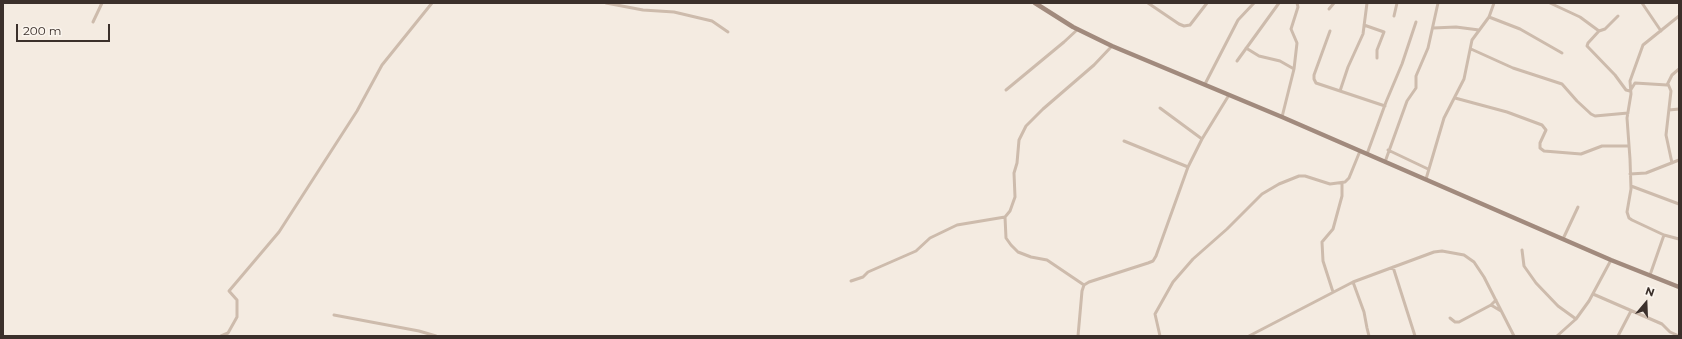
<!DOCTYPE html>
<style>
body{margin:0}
#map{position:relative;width:1682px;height:339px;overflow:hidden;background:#f4ebe1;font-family:Montserrat,sans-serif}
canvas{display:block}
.frame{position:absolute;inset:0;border:4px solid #3b302b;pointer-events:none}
.north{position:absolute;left:1626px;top:283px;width:40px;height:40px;-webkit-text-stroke:3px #fbf5ee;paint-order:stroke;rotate:19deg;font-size:11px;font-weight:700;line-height:16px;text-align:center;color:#3b302b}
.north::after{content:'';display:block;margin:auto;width:14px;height:18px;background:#3b302b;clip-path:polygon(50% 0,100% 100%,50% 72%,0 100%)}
.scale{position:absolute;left:16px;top:24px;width:94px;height:18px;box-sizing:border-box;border:2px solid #3b302b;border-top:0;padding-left:5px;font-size:12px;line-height:14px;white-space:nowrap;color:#3b302b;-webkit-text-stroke:3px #fbf5ee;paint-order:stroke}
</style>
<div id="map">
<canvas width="1682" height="339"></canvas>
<div class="frame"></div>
<div class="north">N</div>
<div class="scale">200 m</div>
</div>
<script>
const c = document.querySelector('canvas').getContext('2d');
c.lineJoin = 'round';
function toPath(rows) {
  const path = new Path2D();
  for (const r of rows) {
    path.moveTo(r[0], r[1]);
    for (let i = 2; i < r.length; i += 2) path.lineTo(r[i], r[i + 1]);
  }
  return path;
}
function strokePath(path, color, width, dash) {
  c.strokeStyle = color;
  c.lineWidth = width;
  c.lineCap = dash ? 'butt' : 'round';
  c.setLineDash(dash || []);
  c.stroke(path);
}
strokePath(toPath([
 [606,3,643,10,674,12,712,21,728,32],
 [1148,3,1179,24,1184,26,1190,25,1207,3],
 [1367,3,1363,34,1348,67,1340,91,1385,106],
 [1550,3,1580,17,1599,31],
 [1642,3,1661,31],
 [1329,9,1334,3],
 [1394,16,1397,3],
 [1618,16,1605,29,1599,31,1588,43,1587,46,1615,75,1626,90,1630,91,1635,83,1667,85,1672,75,1679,69],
 [1679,16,1643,45,1630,81,1631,94,1627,118,1630,159,1631,189,1627,212,1629,218,1632,220,1664,235,1679,239],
 [1489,17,1520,29,1562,53],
 [93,22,102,3],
 [1364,25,1384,32,1377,50,1377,58],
 [1433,28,1456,27,1479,30],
 [1330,31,1314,75,1314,79,1316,83,1340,91],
 [1246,48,1259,56,1280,61,1294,69],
 [1471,49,1513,68,1562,84,1577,101,1591,114,1595,116,1628,113],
 [1237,61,1279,3],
 [1205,84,1238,20,1254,3],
 [1668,84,1671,91,1666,135,1672,163],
 [1006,90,1064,42,1078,29],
 [1455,98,1507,112,1542,125,1546,130,1540,143,1540,148,1544,151,1581,154,1602,146,1629,146],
 [1160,108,1202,139],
 [1669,110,1679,109],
 [1282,117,1294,69,1297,43,1291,29,1298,7,1297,3],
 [1124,141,1188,167],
 [1388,150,1428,169],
 [1367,154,1386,102,1402,64,1416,22],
 [1385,162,1407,101,1416,88,1416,76,1428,48,1438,3],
 [1630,174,1646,173,1679,160],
 [1426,179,1444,118,1464,79,1472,40,1489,17,1494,3],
 [1631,186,1679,204],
 [1005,217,1006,238,1011,245,1018,252,1031,257,1047,260,1084,285],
 [1563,239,1578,207],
 [1522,250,1524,266,1536,283,1558,306,1576,319],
 [1393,267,1415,336],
 [1650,275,1664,235],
 [851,281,863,277,868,272,916,251,930,238,957,225,1005,217,1010,211,1015,197,1014,173,1017,163,1019,140,1026,126,1043,109,1094,65,1112,46],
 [1353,282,1364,312,1367,328,1369,336],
 [1333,292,1323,261,1322,242,1333,229,1342,196,1342,183],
 [1593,294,1662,324,1670,332,1679,336],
 [1491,305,1501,311],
 [334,315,419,331,436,336],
 [1450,318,1455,322,1459,322,1491,305,1496,300],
 [221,336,228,333,237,317,237,300,229,291,279,232,357,111,382,65,432,3],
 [1078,336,1082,291,1084,285,1089,282,1148,263,1153,261,1156,256,1188,167,1202,139,1229,95],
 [1160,336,1155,314,1173,282,1193,259,1227,229,1262,194,1279,184,1299,176,1305,176,1330,184,1345,182,1349,178,1360,151],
 [1249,336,1353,282,1434,252,1442,251,1464,255,1474,262,1484,277,1514,336],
 [1557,336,1576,319,1589,301,1611,260],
 [1618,336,1631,311]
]), '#cdbbac', 3);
strokePath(toPath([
 [1035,3,1073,27,1112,46,1282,117,1611,260,1679,287]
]), '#a18a7d', 4.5);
</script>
